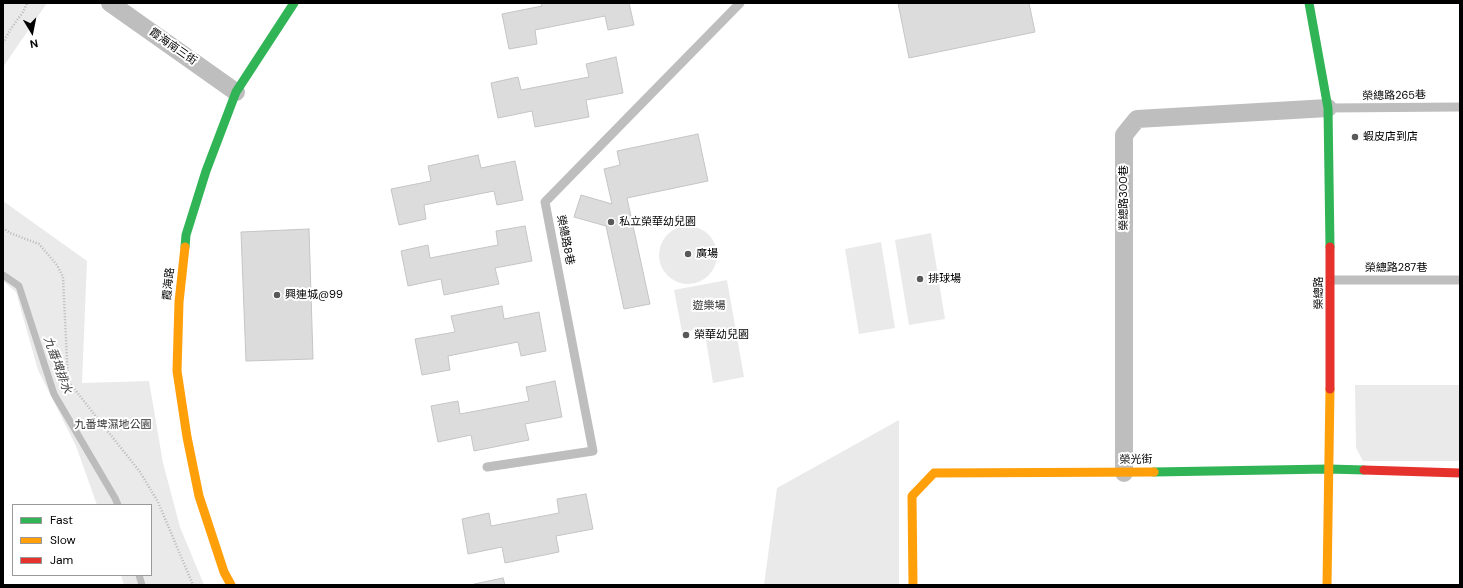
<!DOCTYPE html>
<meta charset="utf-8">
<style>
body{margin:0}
#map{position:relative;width:1463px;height:588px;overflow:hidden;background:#fff;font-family:"DM Sans",sans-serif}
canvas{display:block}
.frame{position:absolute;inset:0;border:4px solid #000;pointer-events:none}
.legend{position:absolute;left:12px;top:504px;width:140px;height:72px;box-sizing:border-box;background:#fff;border:1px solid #999;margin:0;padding:5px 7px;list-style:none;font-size:12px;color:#000}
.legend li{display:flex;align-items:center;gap:8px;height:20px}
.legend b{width:20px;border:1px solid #999}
.north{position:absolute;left:12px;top:12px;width:40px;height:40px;-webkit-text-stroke:3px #fff;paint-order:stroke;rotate:170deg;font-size:11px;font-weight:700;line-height:16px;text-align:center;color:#000}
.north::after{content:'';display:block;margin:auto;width:14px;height:18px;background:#000;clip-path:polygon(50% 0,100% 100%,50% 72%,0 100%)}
</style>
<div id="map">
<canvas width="1463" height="588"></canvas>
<div class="frame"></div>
<ul class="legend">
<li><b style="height:5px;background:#30b455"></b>Fast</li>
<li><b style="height:5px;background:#ff9f0a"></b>Slow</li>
<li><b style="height:5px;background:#e5322d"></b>Jam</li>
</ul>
<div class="north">N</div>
</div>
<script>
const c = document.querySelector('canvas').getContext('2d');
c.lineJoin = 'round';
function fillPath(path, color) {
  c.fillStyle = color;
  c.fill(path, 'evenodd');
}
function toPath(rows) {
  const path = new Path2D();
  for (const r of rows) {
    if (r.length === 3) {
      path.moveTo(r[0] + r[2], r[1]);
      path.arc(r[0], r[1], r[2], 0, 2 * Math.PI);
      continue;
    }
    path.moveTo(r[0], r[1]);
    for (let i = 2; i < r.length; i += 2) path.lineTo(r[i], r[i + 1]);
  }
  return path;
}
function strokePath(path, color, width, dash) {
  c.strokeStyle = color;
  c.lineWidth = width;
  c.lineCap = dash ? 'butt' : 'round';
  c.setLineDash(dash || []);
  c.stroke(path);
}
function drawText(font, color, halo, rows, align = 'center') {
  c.font = font + ' "DM Sans","Noto Sans TC",sans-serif';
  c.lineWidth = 4;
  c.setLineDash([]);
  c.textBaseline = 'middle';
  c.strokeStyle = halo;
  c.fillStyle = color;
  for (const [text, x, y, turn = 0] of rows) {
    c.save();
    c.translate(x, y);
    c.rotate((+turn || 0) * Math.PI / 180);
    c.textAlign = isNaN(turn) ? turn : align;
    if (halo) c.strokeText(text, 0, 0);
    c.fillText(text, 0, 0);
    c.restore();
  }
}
fillPath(toPath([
 [3,3,47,3,3,67],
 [3,201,87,261,82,383,149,381,163,463,180,527,204,585,124,585,121,575,151,575,151,505,97,505,76,446,38,370,16,292,3,281],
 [688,255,29],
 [931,233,945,319,909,325,895,240],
 [881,242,895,328,859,334,845,249],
 [727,280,744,377,713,383,704,328,682,332,674,290],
 [1355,385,1460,385,1460,461,1363,461,1356,448],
 [899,420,899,585,764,585,777,488]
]), '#eaeaea');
strokePath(toPath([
 [3,275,19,286,54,394,115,498,118,505],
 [139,575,142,585]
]), '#bcbcbc', 7);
const building = toPath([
 [541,3,629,3,634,25,608,30,605,16,535,30,537,44,509,49,502,14,542,6,541,3],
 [898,3,1029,3,1035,32,909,58,898,3],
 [616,57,623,93,586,100,589,117,535,127,532,111,498,118,491,83,518,77,521,90,589,77,586,64,616,57],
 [698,134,708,181,627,198,650,304,624,309,606,226,574,217,581,195,612,204,604,169,620,165,617,151,698,134],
 [478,155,481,168,515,161,523,200,497,205,494,191,424,205,426,219,399,225,391,189,431,181,428,166,478,155],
 [525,226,532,261,495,268,499,284,444,295,441,279,408,286,401,251,428,245,430,258,498,245,496,231,525,226],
 [309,229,313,359,246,361,241,232,309,229],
 [502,306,504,319,539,312,546,351,521,356,518,342,448,356,450,370,422,375,415,339,455,332,451,316,502,306],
 [555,381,562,417,525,424,529,440,474,451,471,435,438,442,431,406,458,401,460,414,529,401,526,387,555,381],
 [586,494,593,529,556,536,559,552,505,563,502,547,468,554,462,519,489,513,491,526,559,513,557,499,586,494],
 [503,578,505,585,474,585,474,584,503,578]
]);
fillPath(building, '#dcdcdc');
strokePath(building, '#c5c5c5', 1);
strokePath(toPath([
 [3,43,10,30,23,12,27,3],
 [3,228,10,233,39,244,57,265,63,277,68,381,140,472,158,502,193,585]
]), '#b8b8b8', 2.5, [1, 2]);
strokePath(toPath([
 [1328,108,1460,107],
 [1331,280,1460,280],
 [487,467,593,451,545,202,740,3]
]), '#bebebe', 9);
strokePath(toPath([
 [110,3,236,92],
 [1124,473,1124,135,1137,119,1328,108]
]), '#bebebe', 18);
strokePath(toPath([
 [1309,3,1328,108,1330,247],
 [185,247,186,235,206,171,236,92,294,3],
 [1154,472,1329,469,1364,470]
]), '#30b455', 9);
strokePath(toPath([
 [185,247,179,302,177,371,187,437,199,496,224,572,231,585],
 [913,585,912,496,934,473,1154,472],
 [1327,585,1330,389]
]), '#ff9f0a', 9);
strokePath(toPath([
 [1330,389,1330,247],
 [1364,470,1460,473]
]), '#e5322d', 9);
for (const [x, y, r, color] of [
 [1355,137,4,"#595959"],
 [611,222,4,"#595959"],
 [688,254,4,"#595959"],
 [920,279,4,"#595959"],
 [277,295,4,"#595959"],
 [686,335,4,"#595959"]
]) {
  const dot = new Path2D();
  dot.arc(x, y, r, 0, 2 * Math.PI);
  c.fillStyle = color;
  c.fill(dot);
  strokePath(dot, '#fff', 1.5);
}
drawText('11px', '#000', '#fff', [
 ["霞海南三街",173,47,35],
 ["榮總路265巷",1394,96,-1],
 ["榮總路300巷",1124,198,-90],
 ["榮總路8巷",565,240,79],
 ["榮總路287巷",1396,268],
 ["霞海路",169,284,-84],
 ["榮總路",1319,293,-90],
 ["榮光街",1136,460,-1]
]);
drawText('11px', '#000', '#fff', [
 ["蝦皮店到店",1363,137],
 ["私立榮華幼兒園",619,222],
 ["廣場",696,254],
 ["排球場",928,279],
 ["興連城@99",285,295],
 ["榮華幼兒園",694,335]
], 'left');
drawText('11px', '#2f2f2f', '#fff', [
 ["遊樂場",709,306],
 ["九番埤濕地公園",113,425]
]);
drawText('italic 12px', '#404040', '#fff', [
 ["九番埤排水",57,365,70]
]);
</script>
